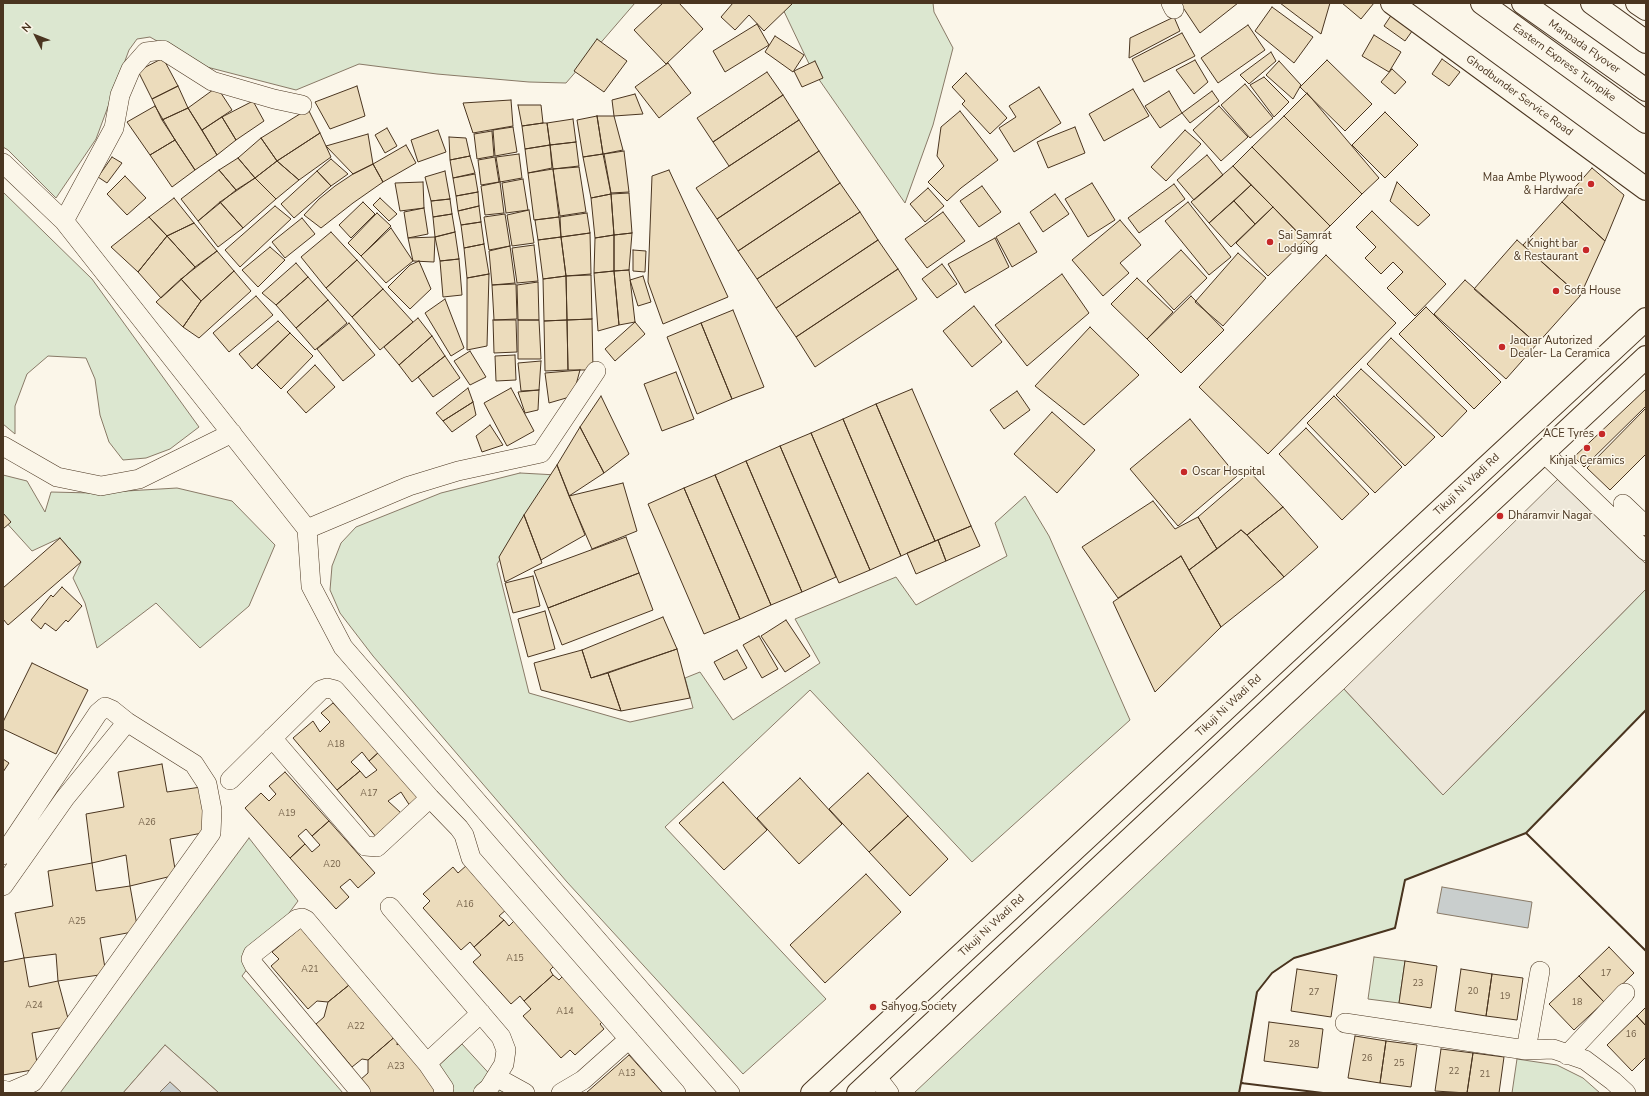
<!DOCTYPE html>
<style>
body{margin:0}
#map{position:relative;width:1649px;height:1096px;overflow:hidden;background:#fbf6e9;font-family:"Nunito Sans",sans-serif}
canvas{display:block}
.frame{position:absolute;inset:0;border:4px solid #4a3520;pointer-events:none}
.north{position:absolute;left:16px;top:16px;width:40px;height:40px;-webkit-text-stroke:3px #fbf6e9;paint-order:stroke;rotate:312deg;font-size:11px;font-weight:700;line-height:16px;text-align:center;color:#4a3520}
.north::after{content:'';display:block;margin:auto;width:14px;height:18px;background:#4a3520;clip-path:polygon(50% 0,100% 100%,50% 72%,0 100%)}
</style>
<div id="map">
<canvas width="1649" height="1096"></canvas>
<div class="frame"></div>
<div class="north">N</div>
</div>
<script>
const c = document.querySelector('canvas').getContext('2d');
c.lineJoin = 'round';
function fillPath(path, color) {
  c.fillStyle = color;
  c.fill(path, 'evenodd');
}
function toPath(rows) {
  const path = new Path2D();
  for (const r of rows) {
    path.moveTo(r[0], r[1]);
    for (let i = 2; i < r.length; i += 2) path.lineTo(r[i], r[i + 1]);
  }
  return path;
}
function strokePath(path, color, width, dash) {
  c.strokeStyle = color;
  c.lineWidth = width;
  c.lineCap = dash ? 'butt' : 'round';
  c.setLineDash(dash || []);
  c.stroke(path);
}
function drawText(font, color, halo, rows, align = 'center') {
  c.font = font + ' "Nunito Sans",sans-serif';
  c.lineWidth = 3;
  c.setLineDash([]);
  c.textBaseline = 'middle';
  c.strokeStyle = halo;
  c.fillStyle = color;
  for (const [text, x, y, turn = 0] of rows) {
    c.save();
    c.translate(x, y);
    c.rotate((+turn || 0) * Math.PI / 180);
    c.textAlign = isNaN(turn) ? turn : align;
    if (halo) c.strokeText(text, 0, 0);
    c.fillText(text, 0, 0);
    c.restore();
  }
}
const green = toPath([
 [3,3,635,3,566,83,529,82,437,74,359,64,296,90,199,65,150,37,137,39,129,50,96,139,56,198,8,150,3,147,3,3],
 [780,3,933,3,934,12,953,48,933,125,905,203,811,68,780,3],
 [3,192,92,279,199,427,170,449,146,458,123,460,109,442,100,415,95,379,86,358,48,356,27,374,15,406,15,434,3,424,3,192],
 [520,473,557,475,497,564,529,693,630,722,693,708,685,678,700,672,733,720,820,663,795,619,896,577,916,605,1007,556,995,523,1025,496,1049,536,1130,720,972,862,810,690,665,827,826,999,743,1074,567,882,373,656,340,613,330,590,332,566,341,543,356,527,441,493,520,473],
 [3,475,27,481,45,512,51,492,92,493,177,488,232,501,275,545,249,606,200,648,156,603,97,648,85,603,73,578,81,562,60,538,32,551,3,519,3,475],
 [1646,589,1646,710,1526,833,1405,880,1395,928,1294,958,1272,973,1257,992,1239,1093,914,1093,1344,689,1443,795,1646,589],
 [249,838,298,901,242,976,343,1093,219,1093,165,1045,123,1093,60,1093,249,838],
 [1374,957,1405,961,1399,1003,1368,999,1374,957],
 [462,1044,507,1093,409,1093,462,1044],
 [1517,1059,1557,1065,1583,1078,1600,1093,1512,1093,1517,1059]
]);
fillPath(green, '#dce7d0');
strokePath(green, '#887966', 1);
const parking = toPath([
 [1558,479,1646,564,1646,589,1443,795,1344,689,1558,479],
 [165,1045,219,1093,182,1093,170,1082,159,1093,123,1093,165,1045]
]);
fillPath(parking, '#ede7d9');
strokePath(parking, '#887966', 1);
const water = toPath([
 [1442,887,1532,902,1528,928,1437,913,1442,887],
 [170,1082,182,1093,159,1093,170,1082]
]);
fillPath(water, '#c9cecd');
strokePath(water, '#887966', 1);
const building = toPath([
 [663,3,679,3,703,29,666,64,634,30,663,3],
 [733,3,793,3,764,31,749,15,735,30,721,17,733,3],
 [1180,3,1238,3,1200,33,1180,3],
 [1280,3,1330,3,1321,34,1280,3],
 [1342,3,1374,3,1361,19,1342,3],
 [1272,7,1313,37,1294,63,1255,31,1272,7],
 [1394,11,1415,27,1405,41,1384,26,1394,11],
 [1174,17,1180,31,1129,58,1130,38,1174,17],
 [757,24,769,45,725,72,713,51,757,24],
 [1248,25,1265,50,1218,83,1201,58,1248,25],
 [1182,33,1195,56,1144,82,1132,59,1182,33],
 [1374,35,1401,52,1389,72,1362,56,1374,35],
 [775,36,804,55,793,72,765,52,775,36],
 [597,39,627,61,604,92,574,71,597,39],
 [1271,52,1276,61,1249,84,1240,75,1271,52],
 [163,58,178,86,152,99,138,71,163,58],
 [1442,59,1460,72,1449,86,1432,74,1442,59],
 [1195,60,1208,82,1194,94,1176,70,1195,60],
 [1327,60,1372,104,1345,131,1300,87,1327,60],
 [815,61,823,78,802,87,794,71,815,61],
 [1279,61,1301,85,1293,99,1266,75,1279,61],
 [668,63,691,93,659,118,635,87,668,63],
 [1392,69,1406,82,1395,94,1381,82,1392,69],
 [767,72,783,95,713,142,697,118,767,72],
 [966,73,1007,118,990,134,962,104,965,101,952,87,966,73],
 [1264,77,1289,102,1274,117,1250,85,1264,77],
 [1245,84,1273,118,1250,138,1221,105,1245,84],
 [178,86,188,108,162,120,152,99,178,86],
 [357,86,365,116,330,129,315,102,357,86],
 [217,87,232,110,202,130,188,108,217,87],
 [1039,87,1061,123,1014,152,999,128,1016,117,1009,106,1039,87],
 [1133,89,1149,116,1104,141,1089,114,1133,89],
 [1169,91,1182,113,1160,128,1145,106,1169,91],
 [1212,91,1219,101,1190,123,1182,113,1212,91],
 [1307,93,1379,178,1362,194,1284,116,1307,93],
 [635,94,643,114,614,116,612,100,635,94],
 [783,95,799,120,729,166,713,142,783,95],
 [511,100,513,126,473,133,463,103,511,100],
 [253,101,264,121,236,140,222,117,253,101],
 [518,105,541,105,543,123,522,126,518,105],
 [155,106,175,140,150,155,127,122,155,106],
 [1219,106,1248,137,1221,161,1193,130,1219,106],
 [188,108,217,155,195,170,162,120,188,108],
 [308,109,320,133,277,161,261,138,308,109],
 [960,111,998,160,961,188,947,201,928,182,944,166,937,156,941,127,960,111],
 [1385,112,1418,145,1385,178,1352,145,1385,112],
 [597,116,614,116,623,150,603,154,597,116],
 [597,116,603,154,583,157,577,120,597,116],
 [1284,116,1362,194,1330,226,1252,147,1284,116],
 [222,117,236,140,217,155,202,130,222,117],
 [573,119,576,142,550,145,547,123,573,119],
 [799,120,819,151,717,219,696,188,799,120],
 [543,123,547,123,550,145,525,149,522,126,543,123],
 [513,127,517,152,495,156,493,130,513,127],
 [1075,127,1085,153,1048,168,1037,142,1075,127],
 [387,128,397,146,385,153,375,135,387,128],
 [438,130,446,152,418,162,411,140,438,130],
 [1185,130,1201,144,1166,181,1151,167,1185,130],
 [492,131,494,156,477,159,474,134,492,131],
 [320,133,331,157,299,180,277,161,320,133],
 [368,134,373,164,353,174,326,146,368,134],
 [449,137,466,138,470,156,450,160,449,137],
 [261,138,277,161,255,178,238,158,261,138],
 [175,140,195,170,172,187,150,155,175,140],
 [576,142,579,166,553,169,550,145,576,142],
 [406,145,416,163,383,182,373,164,406,145],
 [550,145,552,168,528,173,525,149,550,145],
 [1252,147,1330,226,1310,245,1233,166,1252,147],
 [624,151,629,192,611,193,604,154,624,151],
 [819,151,840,183,738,251,717,219,819,151],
 [519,154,522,178,500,182,496,157,519,154],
 [603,154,611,194,591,198,583,157,603,154],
 [1207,155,1223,175,1194,200,1177,180,1207,155],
 [470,156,475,173,453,178,450,160,470,156],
 [112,157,122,163,107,183,98,177,112,157],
 [495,157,499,182,481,185,478,160,495,157],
 [238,158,255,178,236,190,219,170,238,158],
 [331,159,348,174,331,186,317,171,331,159],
 [277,161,299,180,276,199,255,178,277,161],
 [373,164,383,182,353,203,321,228,304,215,319,199,335,186,353,174,373,164],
 [1233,166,1251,185,1209,223,1191,202,1233,166],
 [579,167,586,212,560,216,553,169,579,167],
 [1592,168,1624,195,1605,241,1562,202,1592,168],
 [553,169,559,217,534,220,528,173,553,169],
 [219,170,236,190,198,221,181,199,219,170],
 [669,170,728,297,663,324,648,282,652,176,669,170],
 [317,171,331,186,294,218,281,204,317,171],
 [445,171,450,199,431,201,425,177,445,171],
 [475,174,478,192,456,196,453,178,475,174],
 [125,176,146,198,127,215,107,194,125,176],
 [255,178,276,199,243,228,220,202,255,178],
 [523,179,528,210,506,213,502,183,523,179],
 [423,182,424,208,400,211,395,183,423,182],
 [500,182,504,213,485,215,481,186,500,182],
 [1397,182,1430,215,1418,226,1390,201,1397,182],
 [840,183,860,212,757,279,738,251,840,183],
 [1092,183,1115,220,1088,237,1065,199,1092,183],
 [1174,184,1185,199,1139,233,1128,218,1174,184],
 [1251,185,1273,207,1255,224,1234,201,1251,185],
 [982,186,1001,212,979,227,960,201,982,186],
 [928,188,944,206,925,222,910,204,928,188],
 [478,192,479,206,458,211,456,196,478,192],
 [629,193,632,233,614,235,611,194,629,193],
 [611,194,614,235,595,238,591,198,611,194],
 [1055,194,1069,214,1043,232,1030,212,1055,194],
 [174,198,194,223,167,236,149,217,174,198],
 [380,198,397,214,389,221,373,205,380,198],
 [450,199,452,214,433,217,431,201,450,199],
 [1234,201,1255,224,1231,247,1209,223,1234,201],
 [220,202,243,228,218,247,198,221,220,202],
 [363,202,375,214,351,238,339,225,363,202],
 [1188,202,1231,257,1209,275,1165,221,1188,202],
 [1562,202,1605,241,1580,296,1523,245,1562,202],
 [275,206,291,219,240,267,225,250,275,206],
 [479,206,481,222,461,225,458,211,479,206],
 [1273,207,1305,240,1268,276,1236,243,1273,207],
 [424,208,428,234,408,238,404,212,424,208],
 [529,210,534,243,512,246,507,215,529,210],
 [1372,211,1446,284,1415,316,1387,288,1403,272,1393,262,1381,274,1365,258,1376,247,1356,227,1372,211],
 [860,212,878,240,776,308,757,279,860,212],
 [943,212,965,241,927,268,905,239,943,212],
 [377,213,391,226,361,256,348,243,377,213],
 [587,213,590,233,561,237,560,217,587,213],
 [452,214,455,232,435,237,433,217,452,214],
 [505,214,510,246,489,250,484,217,505,214],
 [149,217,167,236,138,272,111,247,149,217],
 [559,217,561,237,538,240,535,220,559,217],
 [302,218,315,234,285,258,272,242,302,218],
 [1120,220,1141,245,1120,263,1129,273,1103,296,1072,260,1120,220],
 [481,222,484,244,464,248,461,225,481,222],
 [194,223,217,251,195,267,167,236,194,223],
 [1019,223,1037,252,1012,267,996,237,1019,223],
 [391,228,413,261,386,283,361,256,391,228],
 [331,232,357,260,326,288,301,257,331,232],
 [455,232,459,259,440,261,435,237,455,232],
 [590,233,591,274,566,276,561,237,590,233],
 [632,233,629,270,614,271,614,235,632,233],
 [614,235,614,271,594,273,595,238,614,235],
 [167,236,195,267,161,298,138,272,167,236],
 [435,237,434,262,413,261,408,238,435,237],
 [561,237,566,276,543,279,538,240,561,237],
 [995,238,1009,267,965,293,948,264,995,238],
 [878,240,898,269,796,337,776,308,878,240],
 [1517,240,1580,296,1537,344,1474,289,1517,240],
 [484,244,489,274,467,278,464,248,484,244],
 [534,245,538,281,517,283,512,248,534,245],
 [510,246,515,283,492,285,489,251,510,246],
 [270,247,285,260,258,287,242,270,270,247],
 [633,250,646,251,645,272,633,271,633,250],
 [1181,250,1207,278,1174,310,1147,281,1181,250],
 [217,251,234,271,201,301,181,279,217,251],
 [1238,253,1266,278,1223,326,1195,302,1238,253],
 [1326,255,1396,323,1268,454,1199,387,1326,255],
 [459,259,462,295,443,297,440,261,459,259],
 [357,260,383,289,352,317,326,288,357,260],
 [419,261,431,289,410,309,388,287,410,265,419,261],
 [296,263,308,277,276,305,262,293,296,263],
 [942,264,957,284,937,298,922,279,942,264],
 [898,269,917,299,815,367,796,337,898,269],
 [629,270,635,322,619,325,614,271,629,270],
 [234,271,251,291,199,338,183,327,201,301,234,271],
 [614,271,619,325,598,331,594,273,614,271],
 [489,274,487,346,467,350,467,278,489,274],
 [1062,274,1089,313,1027,366,995,325,1062,274],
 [591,275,592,319,567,320,566,276,591,275],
 [566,276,567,320,544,321,543,279,566,276],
 [643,276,651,302,638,306,630,280,643,276],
 [308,277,328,300,296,328,276,305,308,277],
 [1137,278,1173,312,1147,339,1111,304,1137,278],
 [181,279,201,301,183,327,156,302,181,279],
 [1465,280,1537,344,1506,379,1434,314,1465,280],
 [538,282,539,320,518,320,517,285,538,282],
 [516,284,517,319,494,320,492,285,516,284],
 [383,289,413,322,380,350,352,317,383,289],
 [256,296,273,315,229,352,213,333,256,296],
 [1191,296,1224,330,1181,373,1147,339,1191,296],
 [445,299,464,348,451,356,425,313,445,299],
 [328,300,347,323,315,350,296,328,328,300],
 [974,306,1002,342,972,367,943,331,974,306],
 [1426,307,1501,382,1474,409,1399,334,1426,307],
 [733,310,764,387,732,399,701,323,733,310],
 [418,318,432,336,399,365,384,347,418,318],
 [592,319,593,370,568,370,567,320,592,319],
 [493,320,516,320,517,352,494,353,493,320],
 [518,320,539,320,541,359,518,359,518,320],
 [567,320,568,370,545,371,544,321,567,320],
 [278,321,290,333,252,369,239,354,278,321],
 [635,322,645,334,615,361,605,349,635,322],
 [349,323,375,355,343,381,317,349,349,323],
 [701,323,732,399,697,414,667,337,701,323],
 [1090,327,1139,375,1084,425,1035,386,1090,327],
 [290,333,313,356,281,389,257,365,290,333],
 [432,336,445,356,412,382,399,365,432,336],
 [1391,338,1467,411,1442,437,1367,364,1391,338],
 [470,351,486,377,470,385,454,361,470,351],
 [515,355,516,380,496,381,495,356,515,355],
 [445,356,460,378,433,397,418,377,445,356],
 [541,361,539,390,521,391,518,363,541,361],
 [315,365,335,387,306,413,287,392,315,365],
 [1361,369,1435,437,1405,466,1336,395,1361,369],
 [580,370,573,396,549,403,545,373,580,370],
 [676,372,694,419,662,431,644,384,676,372],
 [468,388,473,402,443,421,436,413,468,388],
 [511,388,534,431,507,446,484,403,511,388],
 [912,389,971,526,935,541,876,404,912,389],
 [1646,389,1646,406,1584,467,1574,457,1646,389],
 [539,390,538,410,525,413,518,392,539,390],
 [1017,391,1030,410,1004,429,990,410,1017,391],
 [601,396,629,454,604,473,580,427,601,396],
 [1334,396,1402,467,1375,493,1307,423,1334,396],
 [473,402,476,415,452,432,443,421,473,402],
 [876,404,935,541,901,556,843,419,876,404],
 [1646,408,1646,454,1610,490,1587,468,1646,408],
 [1052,412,1095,450,1057,493,1014,454,1052,412],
 [843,419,901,556,870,570,811,433,843,419],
 [1190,419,1237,476,1178,526,1130,469,1190,419],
 [490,425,503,445,482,452,476,436,490,425],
 [580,427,604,473,569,496,557,465,580,427],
 [1306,428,1369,494,1342,520,1279,454,1306,428],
 [811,433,870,570,839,583,780,446,811,433],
 [780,446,836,577,802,592,746,461,780,446],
 [746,461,802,592,771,605,715,475,746,461],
 [557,465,585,535,541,560,524,515,557,465],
 [1250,472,1283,507,1247,535,1241,530,1217,549,1198,517,1250,472],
 [715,475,771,605,740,619,684,488,715,475],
 [623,483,637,531,592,549,569,496,623,483],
 [684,488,740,619,704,634,648,504,684,488],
 [1153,501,1175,529,1198,517,1217,549,1189,570,1181,556,1118,598,1082,547,1153,501],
 [1283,507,1318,547,1284,577,1247,535,1283,507],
 [3,513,11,522,3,529,3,513],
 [524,515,542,563,505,582,499,557,524,515],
 [971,526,980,546,946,561,938,540,971,526],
 [1241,530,1247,535,1284,577,1221,627,1189,570,1241,530],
 [626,537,639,573,548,608,534,571,626,537],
 [60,538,81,562,8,625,3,619,3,588,60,538],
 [938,540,946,561,916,574,907,553,938,540],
 [1181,556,1221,627,1155,692,1113,602,1181,556],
 [639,573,653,610,562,645,548,608,639,573],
 [533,576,540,606,513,613,505,583,533,576],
 [62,587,82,606,68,622,66,620,56,631,45,623,41,629,31,620,51,595,53,597,62,587],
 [545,611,555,649,528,657,518,619,545,611],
 [663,617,677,649,591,678,582,650,663,617],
 [786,620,810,656,785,672,761,636,786,620],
 [759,636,778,669,762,678,743,645,759,636],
 [677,649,690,698,621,711,608,673,677,649],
 [582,650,591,678,608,673,621,711,541,690,534,663,582,650],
 [737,650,747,668,724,680,714,662,737,650],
 [32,663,88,690,56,754,3,729,3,722,32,663],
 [333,703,379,752,369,761,362,752,351,762,360,771,337,790,293,738,313,721,320,732,330,722,321,713,333,703],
 [379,752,420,796,410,806,401,792,388,801,401,813,377,838,337,790,360,771,366,778,377,770,369,761,379,752],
 [3,759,9,763,3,772,3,759],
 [162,764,167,792,201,787,208,832,170,839,176,875,130,886,126,855,92,863,86,814,124,807,118,772,162,764],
 [285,772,329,821,312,836,306,829,298,836,305,844,290,858,245,808,261,793,269,801,276,794,269,786,285,772],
 [868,773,908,816,869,852,829,809,868,773],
 [800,778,842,824,799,864,757,818,800,778],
 [723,782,767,830,724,870,679,823,723,782],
 [908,816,948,859,910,896,869,852,908,816],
 [329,821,375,873,358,888,350,879,340,887,349,897,336,909,290,858,305,844,312,852,320,845,312,836,329,821],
 [92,863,96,891,130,886,138,931,100,938,106,974,58,981,56,954,24,958,15,913,53,906,48,871,92,863],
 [467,865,507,909,499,916,504,920,474,947,470,942,461,950,423,908,430,901,423,894,453,867,458,873,467,865],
 [866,874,901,912,825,983,790,945,866,874],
 [517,918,557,963,550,970,553,975,524,1001,520,996,511,1004,473,962,481,955,474,947,504,920,509,926,517,918],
 [303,926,354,981,328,1002,317,1001,308,1009,271,966,279,959,272,952,303,926],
 [1609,947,1634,973,1604,1002,1579,976,1609,947],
 [24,958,29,987,58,981,70,1026,32,1033,38,1069,3,1075,3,962,24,958],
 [1405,961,1437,966,1431,1008,1399,1003,1405,961],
 [1297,969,1337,975,1331,1017,1291,1011,1297,969],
 [1461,969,1492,974,1486,1016,1455,1011,1461,969],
 [567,972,607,1017,600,1024,604,1029,575,1055,570,1050,561,1058,523,1016,531,1009,524,1001,553,975,559,980,567,972],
 [1492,974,1523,978,1517,1020,1486,1016,1492,974],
 [1579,976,1604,1002,1574,1030,1549,1004,1579,976],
 [354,981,398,1034,368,1060,362,1059,352,1067,316,1024,324,1017,328,1002,354,981],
 [1646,1007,1646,1026,1637,1016,1646,1007],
 [1637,1016,1646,1026,1646,1057,1632,1071,1607,1045,1637,1016],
 [1269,1022,1323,1029,1318,1068,1264,1061,1269,1022],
 [398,1034,397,1045,403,1040,438,1093,371,1093,360,1080,368,1073,368,1060,398,1034],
 [1355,1036,1386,1041,1380,1083,1348,1078,1355,1036],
 [1386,1041,1417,1045,1411,1087,1380,1083,1386,1041],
 [1441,1049,1473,1053,1467,1093,1435,1091,1441,1049],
 [1473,1053,1504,1057,1499,1093,1467,1093,1473,1053],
 [629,1055,663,1093,586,1093,629,1055]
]);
fillPath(building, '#ecdcbc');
strokePath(building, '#4a3520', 1);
const minor = toPath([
 [1171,3,1174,9],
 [3,163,64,221,307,529,311,586,343,647,730,1093],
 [64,221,114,128,120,95,131,69,146,52,163,50,212,81,274,99,302,105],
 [3,446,57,477,101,486,139,479,232,433],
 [1544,453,1646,551],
 [1623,504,1646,526],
 [307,529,409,486,458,471,541,453,596,371],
 [272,738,365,846,377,847,430,798],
 [230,780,321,690,327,688,335,690,430,798,459,828,464,835,471,858,676,1093],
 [3,855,98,713,105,707,112,710,127,722,194,764,207,784,212,810,211,833,33,1082,10,1092,3,1090],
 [3,886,65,798,127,722],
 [390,907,501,1037,506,1050,504,1064,489,1088,483,1093],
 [1345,1023,1526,1050,1553,1049,1585,1060,1613,1081,1626,1093],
 [1526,1050,1540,971],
 [1567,1055,1625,993],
 [427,1063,481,1013],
 [876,1076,889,1093],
 [496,1077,525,1093],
 [361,1093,254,965,251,959,253,954,297,919,302,918,306,920,427,1063,444,1088,443,1093],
 [561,1093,583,1080,629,1039]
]);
const tertiary = toPath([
 [1392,3,1646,189]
]);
const secondary = toPath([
 [812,1093,1646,319],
 [858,1093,1646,357]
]);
const primary = toPath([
 [1482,3,1646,122],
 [1523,3,1646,90],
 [1592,3,1646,42],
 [1637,3,1646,9]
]);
strokePath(minor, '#4a3520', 20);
strokePath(tertiary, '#4a3520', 24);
strokePath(secondary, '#4a3520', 24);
strokePath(primary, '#4a3520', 24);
strokePath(minor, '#fbf6e9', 19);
strokePath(tertiary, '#fbf6e9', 22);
strokePath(secondary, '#fbf6e9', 22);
strokePath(primary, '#fbf6e9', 22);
strokePath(toPath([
 [1526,833,1646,710],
 [1239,1093,1241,1083,1243,1083],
 [1323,1093,1241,1083,1257,992,1272,973,1294,958,1395,928,1405,880,1526,833,1646,951]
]), '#4a3520', 2);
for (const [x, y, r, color] of [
 [1591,184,4,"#c62828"],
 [1270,242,4,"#c62828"],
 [1586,250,4,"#c62828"],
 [1556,291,4,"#c62828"],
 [1502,347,4,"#c62828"],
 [1602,434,4,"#c62828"],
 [1587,448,4,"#c62828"],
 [1184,472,4,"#c62828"],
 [1500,516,4,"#c62828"],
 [873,1007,4,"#c62828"]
]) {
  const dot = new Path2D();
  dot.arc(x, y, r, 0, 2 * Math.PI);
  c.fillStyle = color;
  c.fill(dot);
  strokePath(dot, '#fbf6e9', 1.5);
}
drawText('9px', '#725f47', null, [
 ["A18",336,745],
 ["A17",369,794],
 ["A19",287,814],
 ["A26",147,823],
 ["A20",332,865],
 ["A16",465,905],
 ["A25",77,922],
 ["A15",515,959],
 ["A21",310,970],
 ["17",1606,974],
 ["23",1418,984],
 ["20",1473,992],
 ["27",1314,993],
 ["19",1505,997],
 ["18",1577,1003],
 ["A24",34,1006],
 ["A14",565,1012],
 ["A22",356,1027],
 ["16",1631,1035],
 ["28",1294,1045],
 ["26",1367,1059],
 ["25",1399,1064],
 ["A23",396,1067],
 ["22",1454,1072],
 ["A13",627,1074],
 ["21",1485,1075]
]);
drawText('11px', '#4a3520', '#fbf6e9', [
 ["Manpada Flyover",1584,47,35],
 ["Eastern Express Turnpike",1564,63,36],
 ["Ghodbunder Service Road",1519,96,36],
 ["Tikuji Ni Wadi Rd",1467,485,-43],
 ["Tikuji Ni Wadi Rd",1229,706,-43],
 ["Tikuji Ni Wadi Rd",992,926,-43]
]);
drawText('11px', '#4a3520', '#fbf6e9', [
 ["Maa Ambe Plywood",1583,178,"right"],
 ["& Hardware",1583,191,"right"],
 ["Sai Samrat",1278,236],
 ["Lodging",1278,249],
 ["Knight bar",1578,244,"right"],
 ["& Restaurant",1578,257,"right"],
 ["Sofa House",1564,291],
 ["Jaquar Autorized",1510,341],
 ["Dealer- La Ceramica",1510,354],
 ["ACE Tyres",1594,434,"right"],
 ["Kinjal Ceramics",1587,461,"center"],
 ["Oscar Hospital",1192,472],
 ["Dharamvir Nagar",1508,516],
 ["Sahyog Society",881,1007]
], 'left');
</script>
